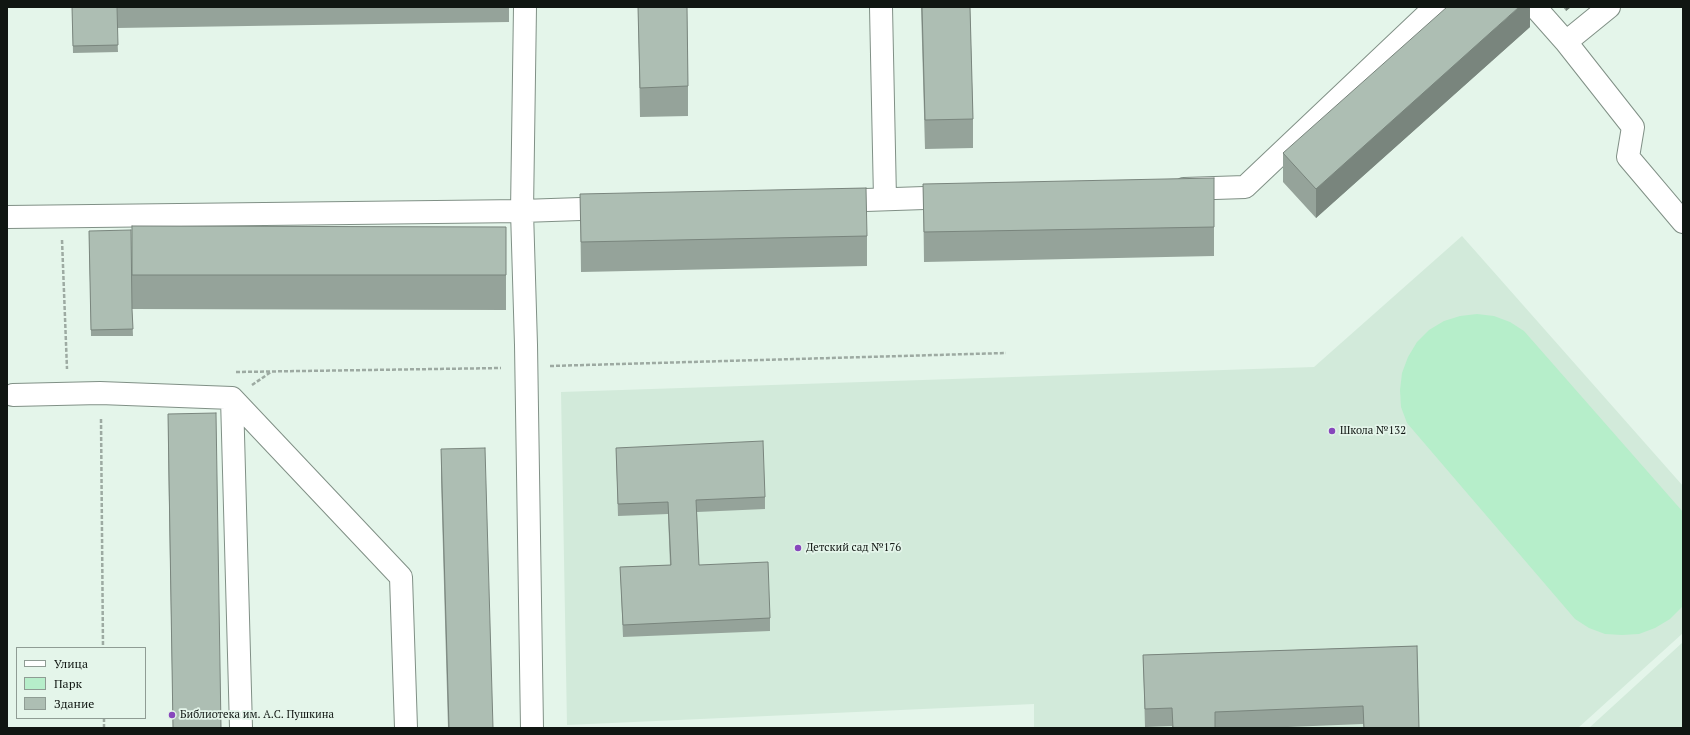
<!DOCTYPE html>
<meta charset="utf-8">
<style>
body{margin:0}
#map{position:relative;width:1690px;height:735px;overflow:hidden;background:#e4f5ea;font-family:"PT Serif",serif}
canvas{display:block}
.frame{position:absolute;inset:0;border:8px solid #101612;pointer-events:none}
.legend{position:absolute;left:16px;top:647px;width:130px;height:72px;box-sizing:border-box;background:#e4f5ea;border:1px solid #8f9c94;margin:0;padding:5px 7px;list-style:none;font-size:12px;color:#101612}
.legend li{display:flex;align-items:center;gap:8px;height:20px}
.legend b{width:20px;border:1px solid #8f9c94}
</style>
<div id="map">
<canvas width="1690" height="735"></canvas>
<div class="frame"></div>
<ul class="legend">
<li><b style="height:5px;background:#fff"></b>Улица</li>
<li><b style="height:11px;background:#b6eeca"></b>Парк</li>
<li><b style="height:11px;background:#adbeb3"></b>Здание</li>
</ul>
</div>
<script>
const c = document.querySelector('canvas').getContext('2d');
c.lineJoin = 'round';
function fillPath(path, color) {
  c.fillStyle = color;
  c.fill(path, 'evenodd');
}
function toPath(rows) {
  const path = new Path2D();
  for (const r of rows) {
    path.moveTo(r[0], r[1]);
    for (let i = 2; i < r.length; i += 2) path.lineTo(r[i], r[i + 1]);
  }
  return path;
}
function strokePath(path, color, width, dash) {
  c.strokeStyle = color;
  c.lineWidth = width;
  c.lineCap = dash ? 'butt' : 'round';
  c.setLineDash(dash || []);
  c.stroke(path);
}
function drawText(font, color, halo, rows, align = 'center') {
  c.font = font + ' "PT Serif",serif';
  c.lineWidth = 3.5;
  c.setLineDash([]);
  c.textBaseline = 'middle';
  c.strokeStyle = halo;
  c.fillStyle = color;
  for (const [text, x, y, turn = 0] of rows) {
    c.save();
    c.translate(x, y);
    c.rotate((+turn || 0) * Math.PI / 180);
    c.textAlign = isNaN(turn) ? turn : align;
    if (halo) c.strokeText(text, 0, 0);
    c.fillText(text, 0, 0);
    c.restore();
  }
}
fillPath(toPath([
 [1462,236,1683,486,1683,633,1578,728,1034,728,1034,704,567,725,561,392,1314,367],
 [1683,642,1683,728,1589,728]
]), '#d2eada');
fillPath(toPath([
 [1477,314,1494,316,1510,322,1524,331,1683,512,1683,606,1670,619,1655,628,1639,634,1622,635,1605,634,1589,628,1575,619,1407,423,1401,407,1400,390,1402,373,1408,357,1417,342,1429,330,1444,321,1460,316]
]), '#b6eeca');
const minor = toPath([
 [881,7,885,199],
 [1535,7,1566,42],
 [1609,7,1566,42,1633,127,1628,157,1683,222],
 [1184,189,1245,187,1435,7],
 [836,201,954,197],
 [7,217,522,211,525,7],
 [13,395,100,393,232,398,401,577,406,728],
 [232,398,241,728],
 [532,728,526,345,522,211,610,208]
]);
strokePath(minor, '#809086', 24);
strokePath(toPath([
 [62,240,67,369],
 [550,366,1006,353],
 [236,372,501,368],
 [252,385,271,372],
 [101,419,103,648],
 [104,718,104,728]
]), '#9daaa2', 2.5, [4, 2]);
strokePath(minor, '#fff', 22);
fillPath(toPath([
 [72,7,509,7,509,22,117,28,118,52,73,53],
 [638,7,687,7,688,86,688,116,640,117],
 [921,7,970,7,973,119,973,148,925,149],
 [1530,7,1530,27,1316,218,1283,182,1283,153],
 [1563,7,1571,7,1566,11],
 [923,184,1214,227,1214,256,924,262],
 [580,194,867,236,867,266,581,272],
 [506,227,506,310,132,309,133,336,91,336,89,231,132,274],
 [168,414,221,728,173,728,168,448],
 [616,448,765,497,765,509,697,512,699,565,770,618,770,631,623,637,620,567,670,565,668,514,618,516],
 [441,449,493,728,448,728,441,479],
 [1417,646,1419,728,1364,728,1363,724,1263,728,1172,728,1172,726,1145,727,1143,655]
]), '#95a39a');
fillPath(toPath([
 [1519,7,1530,7,1530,27,1316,218,1316,189],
 [1566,7,1571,7,1566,11]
]), '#79857d');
const building = toPath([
 [72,7,117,7,118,45,73,46,72,7],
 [638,7,687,7,688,86,640,88,638,7],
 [922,7,970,7,973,119,925,120,922,7],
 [1447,7,1519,7,1316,189,1283,153,1447,7],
 [1214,178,1214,227,924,232,923,184,1214,178],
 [866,188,867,236,581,242,580,194,866,188],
 [132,226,506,227,506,275,132,275,132,226],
 [131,230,132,309,133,329,91,330,89,231,131,230],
 [216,413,221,728,173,728,168,414,216,413],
 [763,441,765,497,696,500,699,565,768,562,770,618,623,625,620,567,671,565,668,502,618,504,616,448,763,441],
 [485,448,493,728,449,728,441,449,485,448],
 [1417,646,1419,728,1364,728,1363,706,1215,712,1215,728,1173,728,1172,708,1145,709,1143,655,1417,646]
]);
fillPath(building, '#adbeb3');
strokePath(building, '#79857d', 1);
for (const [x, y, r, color] of [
 [1332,431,4,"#8747bc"],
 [798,548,4,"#8747bc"],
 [172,715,4,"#8747bc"]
]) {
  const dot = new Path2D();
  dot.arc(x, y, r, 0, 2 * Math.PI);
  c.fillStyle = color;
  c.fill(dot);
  strokePath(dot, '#e4f5ea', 1.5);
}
drawText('11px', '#101612', '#e4f5ea', [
 ["Школа №132",1340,431],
 ["Детский сад №176",806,548],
 ["Библиотека им. А.С. Пушкина",180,715]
], 'left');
</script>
